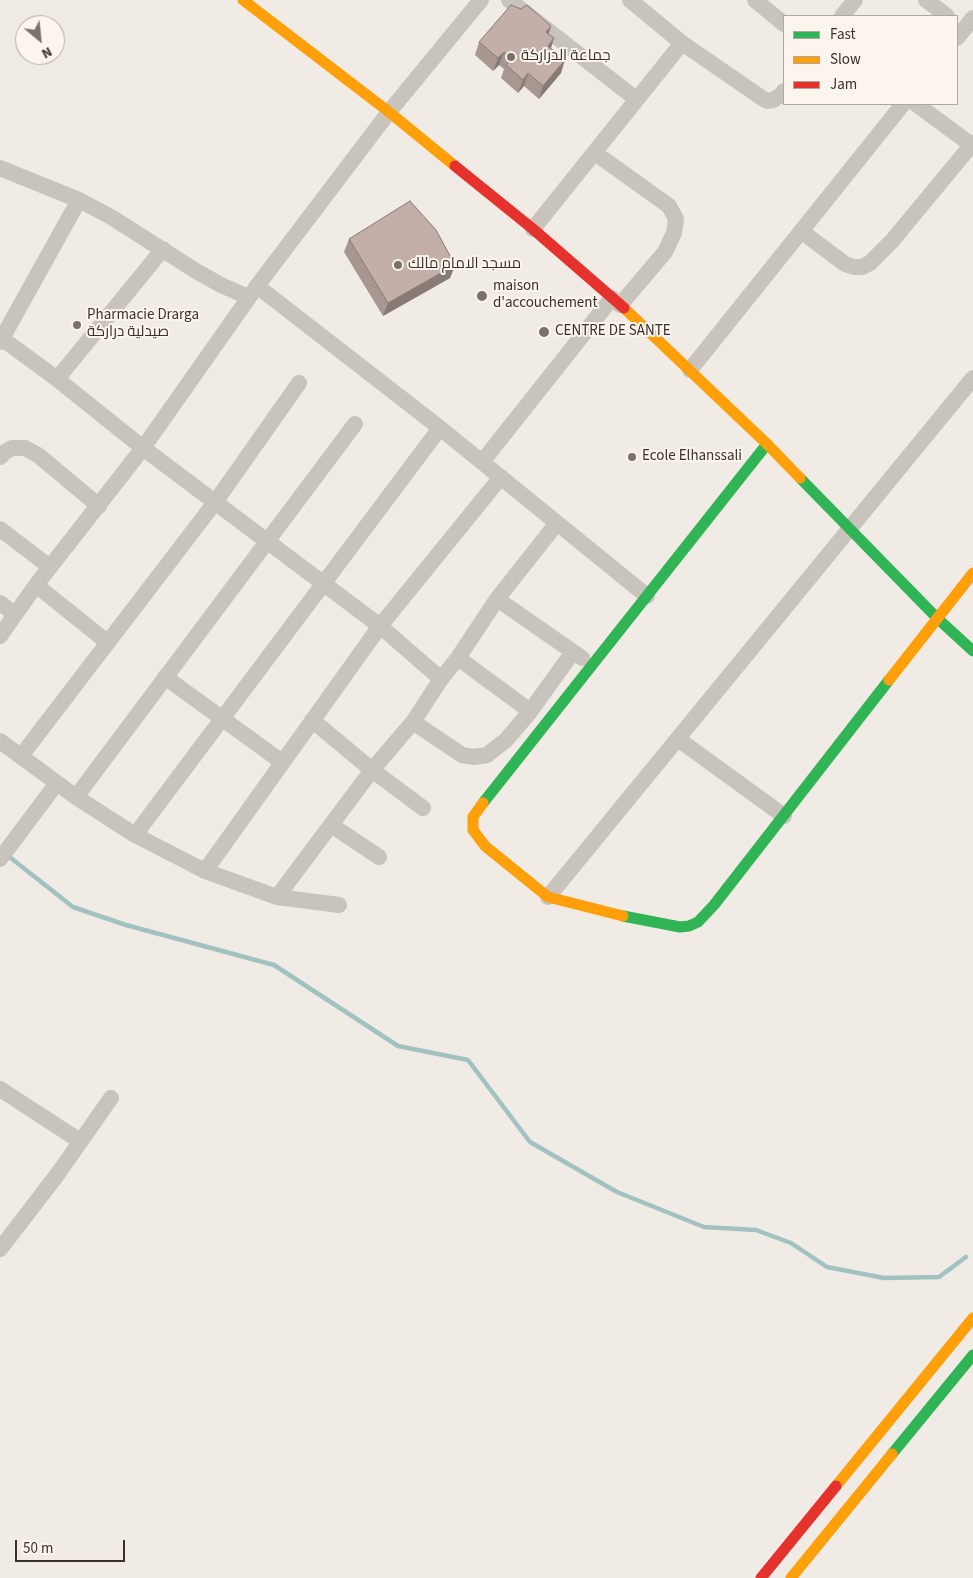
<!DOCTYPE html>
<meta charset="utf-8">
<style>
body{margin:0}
#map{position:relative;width:973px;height:1578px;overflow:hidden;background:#f0ebe5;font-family:"Source Sans 3",sans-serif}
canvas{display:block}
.legend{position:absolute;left:783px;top:15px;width:175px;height:90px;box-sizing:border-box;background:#fbf5ee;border:1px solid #aea6a0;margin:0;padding:6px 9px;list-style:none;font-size:15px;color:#3b302b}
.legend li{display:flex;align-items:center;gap:10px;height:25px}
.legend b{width:25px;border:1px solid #aea6a0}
.north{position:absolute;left:15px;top:15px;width:50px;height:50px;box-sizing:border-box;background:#fbf5ee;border:1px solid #aea6a0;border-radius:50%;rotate:152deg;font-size:14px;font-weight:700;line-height:20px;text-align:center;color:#3b302b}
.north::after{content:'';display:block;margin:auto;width:18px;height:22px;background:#7a716c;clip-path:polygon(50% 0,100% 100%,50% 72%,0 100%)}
.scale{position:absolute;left:15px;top:1540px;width:110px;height:22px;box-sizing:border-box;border:2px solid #3b302b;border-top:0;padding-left:6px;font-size:15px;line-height:18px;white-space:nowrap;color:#3b302b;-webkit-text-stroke:4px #fbf5ee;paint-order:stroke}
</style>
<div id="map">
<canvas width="973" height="1578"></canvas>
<ul class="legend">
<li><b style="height:6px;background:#30b455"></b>Fast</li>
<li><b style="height:6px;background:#ff9f0a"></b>Slow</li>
<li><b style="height:6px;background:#e5322d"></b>Jam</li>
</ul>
<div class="north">N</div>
<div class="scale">50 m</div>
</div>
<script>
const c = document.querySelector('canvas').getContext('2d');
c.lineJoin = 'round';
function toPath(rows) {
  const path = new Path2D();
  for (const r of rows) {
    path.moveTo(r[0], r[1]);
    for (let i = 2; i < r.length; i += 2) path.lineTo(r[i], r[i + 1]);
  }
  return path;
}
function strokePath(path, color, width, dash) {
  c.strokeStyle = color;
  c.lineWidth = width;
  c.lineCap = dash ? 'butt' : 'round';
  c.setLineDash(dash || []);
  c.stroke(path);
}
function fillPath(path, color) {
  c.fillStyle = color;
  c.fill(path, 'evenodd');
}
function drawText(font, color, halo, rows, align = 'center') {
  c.font = font + ' "Source Sans 3",Cairo,sans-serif';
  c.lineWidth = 4;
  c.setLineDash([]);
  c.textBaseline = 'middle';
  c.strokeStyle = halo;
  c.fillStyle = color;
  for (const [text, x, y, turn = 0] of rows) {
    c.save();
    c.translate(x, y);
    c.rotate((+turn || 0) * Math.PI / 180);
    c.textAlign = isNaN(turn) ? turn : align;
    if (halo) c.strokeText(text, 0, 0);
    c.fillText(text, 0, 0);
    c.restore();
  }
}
strokePath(toPath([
 [7,855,73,907,126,925,274,965,398,1046,468,1060,530,1142,617,1192,704,1227,756,1230,791,1243,827,1267,884,1278,939,1277,966,1257]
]), '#a1c2c1', 4.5);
strokePath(toPath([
 [509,0,636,99],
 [630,0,682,43,762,98,767,101,773,100,781,95,784,91],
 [755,0,784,24],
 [926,0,947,16],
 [842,16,855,0],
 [957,38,973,18],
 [916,104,973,146],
 [595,153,669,206,676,219,674,233,665,252,620,305],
 [0,168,79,200,111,217,196,271,221,285,248,297],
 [533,229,682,43],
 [801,231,845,264,854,267,862,267,870,263,892,241,973,143],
 [257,286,440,428,647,596],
 [0,337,57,379,143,448,380,626,441,679],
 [0,342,79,200],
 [690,370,903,104],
 [57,379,163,249],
 [0,457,5,452,12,448,25,448,38,455,99,506],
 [482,462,612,298],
 [0,529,50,567],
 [36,585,107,642],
 [497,599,582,658],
 [0,603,15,614],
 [0,636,36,585,143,448,257,286,389,112,481,0],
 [458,658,530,711],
 [165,677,282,762],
 [312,720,372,770,423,808],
 [413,722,462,755,474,757,487,755,506,740,529,713,573,652],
 [678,739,784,816],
 [0,741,76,797,135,835,205,871,277,897,339,905],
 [21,756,216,501,299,383],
 [76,797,355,424],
 [331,825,379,857],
 [135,835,440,428],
 [0,859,57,783],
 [205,871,380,626,501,477],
 [277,897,372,770,413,722,441,679,458,658,497,599,557,523],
 [548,897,973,378],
 [0,1089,80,1141],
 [0,1249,57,1175,111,1098]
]), '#c9c3be', 16);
strokePath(toPath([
 [800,478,937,618,973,651],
 [483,803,767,444],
 [623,916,680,927,689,926,698,922,714,905,889,680],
 [892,1454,973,1355]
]), '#30b455', 11);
strokePath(toPath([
 [243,0,389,112,455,166],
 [624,308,767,444,800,478],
 [889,680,973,573],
 [483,803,473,817,473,830,485,846,548,897,623,916],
 [836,1486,973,1318],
 [791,1578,892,1454]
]), '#ff9f0a', 11);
strokePath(toPath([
 [455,166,533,229,624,308],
 [761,1578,836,1486]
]), '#e5322d', 11);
fillPath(toPath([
 [548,34,554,38,551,48,561,73,539,99,524,86,518,93,501,78,504,69,499,65,493,71,475,55,479,42],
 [349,239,455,265,450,278,383,316,344,252]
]), '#a89690');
fillPath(toPath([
 [551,26,547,39,546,32],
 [554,38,550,51,548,46],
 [504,52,499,65,493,71,498,58],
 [565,60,561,73,539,99,543,86],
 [528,73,524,86,518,93,523,80],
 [455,265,450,278,383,316,388,303]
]), '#887a75');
const building = toPath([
 [511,5,521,9,527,5,551,26,546,32,554,38,548,46,565,60,543,86,528,73,523,80,506,65,512,59,504,52,498,58,479,42,511,5],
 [410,201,436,230,455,265,388,303,349,239,410,201]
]);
fillPath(building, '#c3afa7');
strokePath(building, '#887a75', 1);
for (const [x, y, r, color] of [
 [511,57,5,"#7a716c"],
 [398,265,5,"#7a716c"],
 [482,296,6,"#7a716c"],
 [77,325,5,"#7a716c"],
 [544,332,6,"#7a716c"],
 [632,457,5,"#7a716c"]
]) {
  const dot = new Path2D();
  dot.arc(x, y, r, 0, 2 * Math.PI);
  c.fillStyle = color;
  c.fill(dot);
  strokePath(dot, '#fbf5ee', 2);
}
drawText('15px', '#3b302b', '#fbf5ee', [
 ["جماعة الدراركة",521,57],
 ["مسجد الامام مالك",408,265],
 ["maison",493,287],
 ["d'accouchement",493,304],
 ["Pharmacie Drarga",87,316],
 ["صيدلية دراركة",87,333],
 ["CENTRE DE SANTE",555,332],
 ["Ecole Elhanssali",642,457]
], 'left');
</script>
